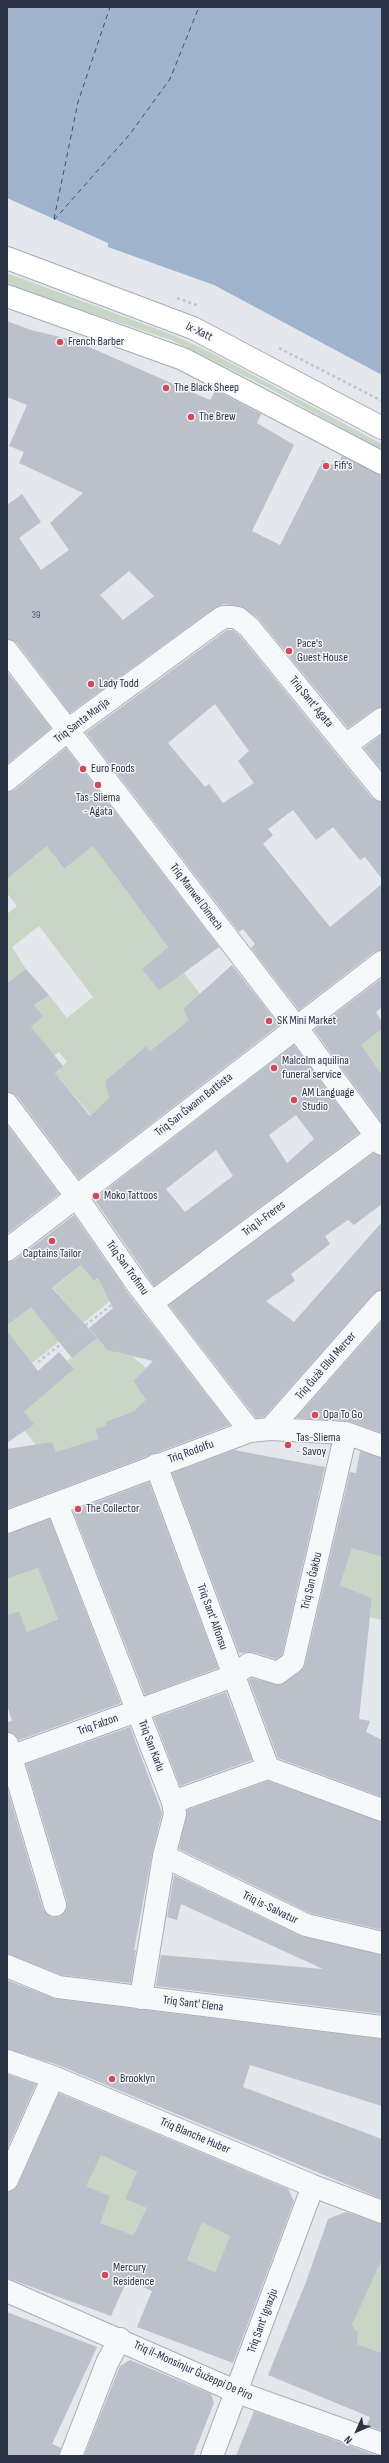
<!DOCTYPE html>
<meta charset="utf-8">
<style>
body{margin:0}
#map{position:relative;width:389px;height:2463px;overflow:hidden;background:#e4e7ec;font-family:"Sofia Sans Condensed",sans-serif}
canvas{display:block}
.frame{position:absolute;inset:0;border:8px solid #2b3445;pointer-events:none}
.north{position:absolute;left:337px;top:2411px;width:40px;height:40px;-webkit-text-stroke:3px #f4f6f9;paint-order:stroke;rotate:225deg;font-size:11px;font-weight:700;line-height:16px;text-align:center;color:#2b3445}
.north::after{content:'';display:block;margin:auto;width:14px;height:18px;background:#2b3445;clip-path:polygon(50% 0,100% 100%,50% 72%,0 100%)}
</style>
<div id="map">
<canvas width="389" height="2463"></canvas>
<div class="frame"></div>
<div class="north">N</div>
</div>
<script>
const c = document.querySelector('canvas').getContext('2d');
c.lineJoin = 'round';
function fillPath(path, color) {
  c.fillStyle = color;
  c.fill(path, 'evenodd');
}
function toPath(rows) {
  const path = new Path2D();
  for (const r of rows) {
    path.moveTo(r[0], r[1]);
    for (let i = 2; i < r.length; i += 2) path.lineTo(r[i], r[i + 1]);
  }
  return path;
}
function strokePath(path, color, width, dash) {
  c.strokeStyle = color;
  c.lineWidth = width;
  c.lineCap = dash ? 'butt' : 'round';
  c.setLineDash(dash || []);
  c.stroke(path);
}
function drawText(font, color, halo, rows, align = 'center') {
  c.font = font + ' "Sofia Sans Condensed",sans-serif';
  c.lineWidth = 3;
  c.setLineDash([]);
  c.textBaseline = 'middle';
  c.strokeStyle = halo;
  c.fillStyle = color;
  for (const [text, x, y, turn = 0] of rows) {
    c.save();
    c.translate(x, y);
    c.rotate((+turn || 0) * Math.PI / 180);
    c.textAlign = isNaN(turn) ? turn : align;
    if (halo) c.strokeText(text, 0, 0);
    c.fillText(text, 0, 0);
    c.restore();
  }
}
fillPath(toPath([
 [7,273,173,335,210,352,382,444,382,450,263,385,171,340,7,285],
 [71,806,54,856,64,869,93,846,168,947,142,969,159,991,184,973,200,994,189,1020,150,1051,146,1046,105,1081,111,1097,99,1125,55,1073,67,1062,59,1052,50,1059,35,1040,39,1037,31,1027,43,1016,34,1005,49,995,67,1018,93,997,39,926,12,947,26,969,7,983,7,914,17,906,7,893,7,866,13,874,39,853],
 [382,1029,382,1075,372,1061,359,1071,347,1055],
 [107,1262,124,1285,109,1298,110,1301,83,1323,53,1288,81,1265,95,1281,101,1276,96,1270],
 [28,1303,78,1327,32,1363,7,1354,7,1325],
 [89,1328,104,1347,121,1333,118,1353,132,1356,146,1368,133,1381,146,1400,176,1406,125,1414,105,1422,106,1426,95,1430,98,1439,58,1457,52,1442,36,1445,24,1430,24,1412,74,1369,67,1361,91,1343,83,1333],
 [352,1548,382,1557,382,1620,370,1617,372,1598,340,1585],
 [52,1563,41,1575,58,1619,27,1632,19,1611,7,1615,7,1579],
 [101,2155,137,2172,126,2199,140,2205,157,2168,230,2236,215,2272,187,2260,194,2243,140,2221,133,2235,98,2223,109,2196,79,2183],
 [381,2260,382,2261,382,2353,357,2344,358,2333,352,2325]
]), '#c9d6c5');
fillPath(toPath([
 [7,7,382,7,382,375,214,285,108,247,108,243,7,198]
]), '#9fb4cc');
strokePath(toPath([
 [54,219,78,102,110,7],
 [54,220,130,134,170,79,199,7]
]), '#34527a', 1, [5, 4]);
fillPath(toPath([
 [7,321,31,330,73,340,210,400,216,390,261,414,257,423,294,445,252,531,280,545,323,460,337,467,342,456,382,475,382,707,375,709,348,728,257,617,240,606,223,604,206,614,70,713,17,643,7,639,7,505,22,494,41,522,19,538,41,570,69,550,50,523,83,493,19,463,24,452,9,446,27,405,7,397],
 [129,571,154,596,123,620,100,595],
 [227,630,233,630,240,636,372,798,382,802,382,879,365,857,360,860,333,827,316,840,293,810,268,829,273,835,263,844,330,927,382,884,382,950,374,952,299,1010,251,948,255,944,243,929,239,932,86,733],
 [215,704,249,751,238,761,254,783,223,803,209,784,205,787,168,743],
 [7,672,51,728,7,764],
 [382,734,382,770,364,748],
 [66,748,219,947,159,991,142,969,168,947,93,846,64,869,47,846,7,879,7,792,15,790],
 [232,965,279,1025,79,1179,17,1096,7,1092,7,983,26,969,49,995,34,1005,43,1016,31,1027,63,1066,55,1073,90,1116,109,1098,105,1081,146,1046,150,1051,189,1020,183,1009],
 [382,978,382,1007,376,1012,382,1022,382,1029,361,1045,382,1075,382,1123,314,1030],
 [294,1045,359,1133,154,1286,94,1199],
 [296,1115,314,1139,287,1163,269,1135],
 [216,1150,233,1176,185,1212,166,1189],
 [7,1125,59,1194,7,1234],
 [374,1153,382,1156,382,1204,354,1225,348,1220,325,1236,330,1244,291,1274,295,1281,266,1301,294,1322,382,1222,382,1290,373,1294,264,1417,256,1418,169,1305],
 [74,1215,127,1292,230,1425,7,1509,7,1449,52,1442,56,1452,98,1439,95,1429,106,1426,105,1422,134,1411,146,1400,133,1381,153,1361,107,1350,89,1328,113,1308,98,1278,94,1281,81,1265,52,1288,97,1338,72,1358,31,1307,7,1325,7,1262,15,1260],
 [382,1321,382,1433,348,1421,296,1418],
 [7,1331,38,1371,59,1352,74,1369,24,1412,34,1424,7,1443],
 [234,1450,325,1467,282,1655,276,1659,253,1652,239,1653,172,1473],
 [360,1451,382,1458,382,1557,352,1548,340,1585,372,1598,359,1719,370,1721,366,1732,382,1740,382,1797,278,1758,249,1680,251,1678,280,1685,300,1672,305,1665,350,1472,356,1473],
 [149,1482,218,1668,145,1695,73,1511],
 [50,1519,121,1703,19,1740,15,1735,7,1732,7,1722,12,1721,7,1705,7,1615,19,1611,27,1632,58,1619,38,1568,7,1579,7,1534],
 [226,1692,252,1760,180,1786,154,1718],
 [130,1727,162,1813,152,1854,134,1950,136,1950,131,1983,61,1975,7,1954,7,1788,43,1909,52,1917,59,1917,67,1908,67,1901,26,1764],
 [268,1781,382,1822,382,1930,310,1913,179,1849,187,1810],
 [174,1875,301,1936,382,1955,382,2014,156,1986,161,1955,323,1969,181,1904,177,1920,167,1917],
 [7,1980,56,1999,382,2039,382,2106,250,2065,243,2087,382,2139,382,2199,58,2065,7,2049],
 [7,2074,36,2084,7,2149],
 [59,2093,288,2189,294,2201,233,2363,137,2327,152,2291,127,2280,111,2316,7,2278,7,2192,14,2190,18,2185],
 [101,2155,137,2172,125,2199,147,2208,133,2235,100,2223,110,2196,86,2186],
 [202,2222,230,2236,215,2272,187,2260],
 [346,2212,382,2224,382,2259,352,2325,358,2333,357,2344,382,2353,382,2431,367,2425,370,2417,268,2375,306,2282,328,2219],
 [7,2312,97,2347,52,2444,61,2448,59,2456,7,2456],
 [130,2360,211,2394,214,2403,193,2456,84,2456,120,2366],
 [254,2411,378,2456,380,2456,236,2456]
]), '#bbc0ca');
const minor = toPath([
 [7,651,296,1027,382,1144],
 [346,745,382,719],
 [7,780,68,730,213,624,223,617,232,617,238,618,249,627,382,790],
 [7,1104,76,1196,137,1284,250,1431],
 [7,1250,382,962],
 [153,1302,376,1136],
 [270,1429,382,1302],
 [156,1465,268,1768,382,1810],
 [57,1504,173,1802,175,1814,164,1856,141,1998],
 [7,1522,250,1431,270,1429,346,1433,382,1446],
 [7,1744,55,1905],
 [7,1758,233,1676,249,1664,278,1673,293,1662,346,1433],
 [173,1802,268,1768],
 [164,1856,306,1925,382,1943],
 [7,1966,58,1987,382,2027],
 [7,2061,53,2077,313,2186,382,2212],
 [7,2180,53,2077],
 [7,2291,237,2392,382,2444],
 [71,2456,107,2363,120,2339],
 [212,2456,313,2186]
]);
const major = toPath([
 [7,258,193,328,382,428],
 [7,296,183,359,382,463]
]);
strokePath(minor, '#a9aeb7', 24);
strokePath(major, '#a3abb8', 24);
strokePath(toPath([
 [177,298,197,305],
 [279,348,382,401],
 [38,1362,118,1300]
]), '#c2c5cb', 2.5, [3, 3]);
strokePath(minor, '#f7f8fa', 22);
strokePath(major, '#fff', 22);
for (const [x, y, r, color] of [
 [60,342,4,"#d1495b"],
 [166,388,4,"#d1495b"],
 [191,417,4,"#d1495b"],
 [326,466,4,"#d1495b"],
 [289,651,4,"#d1495b"],
 [91,684,4,"#d1495b"],
 [83,769,4,"#d1495b"],
 [98,785,4,"#d1495b"],
 [269,1021,4,"#d1495b"],
 [274,1068,4,"#d1495b"],
 [294,1100,4,"#d1495b"],
 [96,1196,4,"#d1495b"],
 [52,1241,4,"#d1495b"],
 [315,1415,4,"#d1495b"],
 [288,1445,4,"#d1495b"],
 [78,1509,4,"#d1495b"],
 [112,2079,4,"#d1495b"],
 [105,2275,4,"#d1495b"]
]) {
  const dot = new Path2D();
  dot.arc(x, y, r, 0, 2 * Math.PI);
  c.fillStyle = color;
  c.fill(dot);
  strokePath(dot, '#f4f6f9', 1.5);
}
drawText('10px', '#4f5766', null, [
 ["39",36,615]
]);
drawText('12px', '#2b3445', '#f4f6f9', [
 ["Ix-Xatt",199,332,26],
 ["Triq Sant' Agata",311,702,51],
 ["Triq Santa Marija",82,721,-37],
 ["Triq Manwel Dimech",196,897,53],
 ["Triq San Ġwann Battista",194,1105,-38],
 ["Triq il-Freres",264,1219,-37],
 ["Triq San Trofimu",127,1268,54],
 ["Triq Ġużè Ellul Mercer",326,1366,-49],
 ["Triq Rodolfu",191,1452,-20],
 ["Triq San Ġakbu",312,1581,-77],
 ["Triq Sant' Alfonsu",212,1617,70],
 ["Triq Falzon",98,1725,-20],
 ["Triq San Karlu",151,1746,69],
 ["Triq is-Salvatur",270,1908,26],
 ["Triq Sant' Elena",193,2004,7],
 ["Triq Blanche Huber",195,2136,23],
 ["Triq Sant' Ignazju",263,2321,-70],
 ["Triq il-Monsinjur Ġużeppi De Piro",193,2371,24]
]);
drawText('12px', '#2b3445', '#f4f6f9', [
 ["French Barber",68,342],
 ["The Black Sheep",174,388],
 ["The Brew",199,417],
 ["Fifi's",334,466],
 ["Pace's",297,644],
 ["Guest House",297,658],
 ["Lady Todd",99,684],
 ["Euro Foods",91,769],
 ["Tas-Sliema",98,798,"center"],
 ["- Agata",98,812,"center"],
 ["SK Mini Market",277,1021],
 ["Malcolm aquilina",282,1061],
 ["funeral service",282,1075],
 ["AM Language",302,1093],
 ["Studio",302,1107],
 ["Moko Tattoos",104,1196],
 ["Captains Tailor",52,1254,"center"],
 ["Opa To Go",323,1415],
 ["Tas-Sliema",296,1438],
 ["- Savoy",296,1452],
 ["The Collector",86,1509],
 ["Brooklyn",120,2079],
 ["Mercury",113,2268],
 ["Residence",113,2282]
], 'left');
</script>
